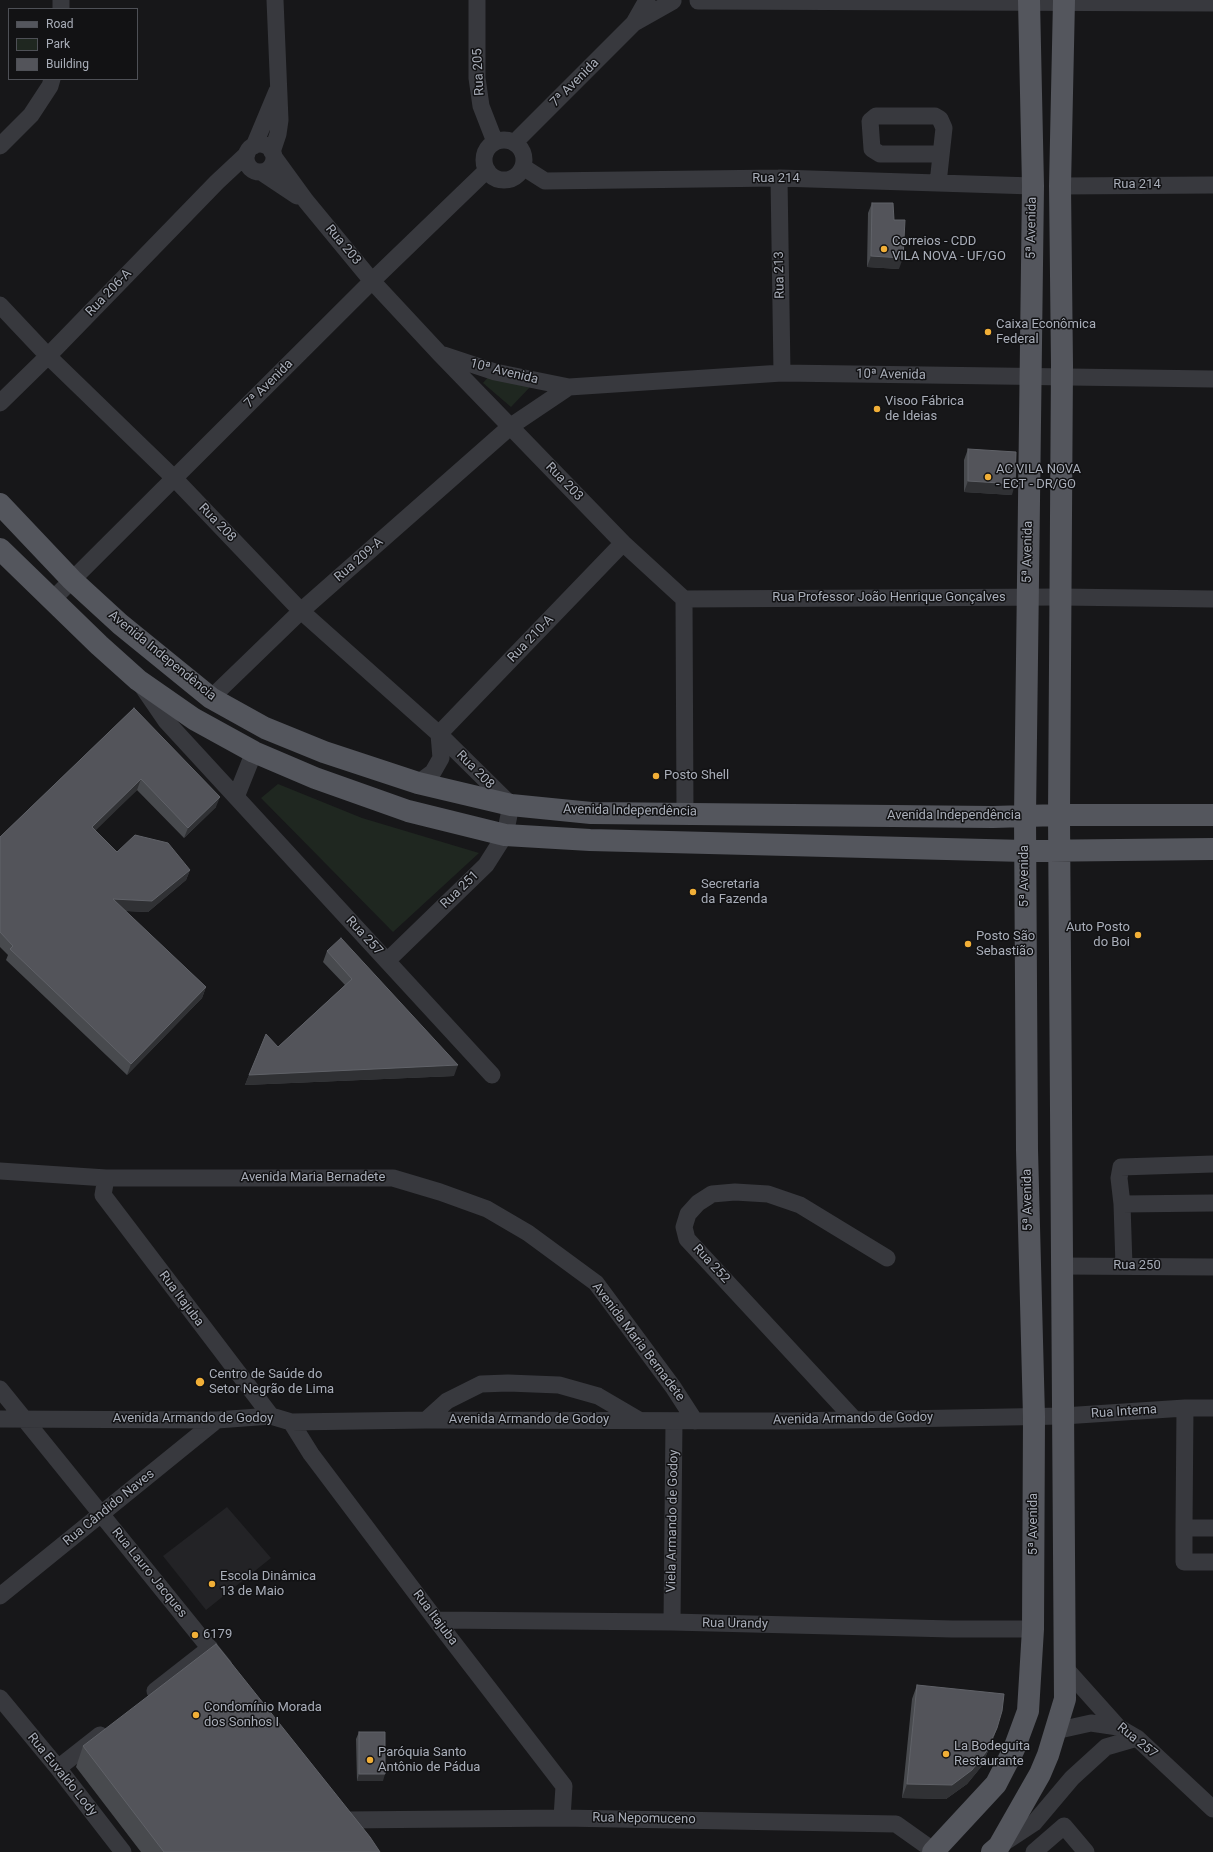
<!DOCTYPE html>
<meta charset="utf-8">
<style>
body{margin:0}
#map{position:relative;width:1213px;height:1852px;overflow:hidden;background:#171719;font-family:Roboto,sans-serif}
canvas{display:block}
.legend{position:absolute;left:8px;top:8px;width:130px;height:72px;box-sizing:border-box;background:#121214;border:1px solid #4e5056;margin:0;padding:5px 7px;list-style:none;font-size:12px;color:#a9aeb9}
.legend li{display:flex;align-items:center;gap:8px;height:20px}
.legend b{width:20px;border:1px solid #4e5056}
</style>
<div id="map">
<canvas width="1213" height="1852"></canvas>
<ul class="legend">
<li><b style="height:5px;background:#54565d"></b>Road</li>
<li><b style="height:11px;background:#1f2720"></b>Park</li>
<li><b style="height:11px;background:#53545a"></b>Building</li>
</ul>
</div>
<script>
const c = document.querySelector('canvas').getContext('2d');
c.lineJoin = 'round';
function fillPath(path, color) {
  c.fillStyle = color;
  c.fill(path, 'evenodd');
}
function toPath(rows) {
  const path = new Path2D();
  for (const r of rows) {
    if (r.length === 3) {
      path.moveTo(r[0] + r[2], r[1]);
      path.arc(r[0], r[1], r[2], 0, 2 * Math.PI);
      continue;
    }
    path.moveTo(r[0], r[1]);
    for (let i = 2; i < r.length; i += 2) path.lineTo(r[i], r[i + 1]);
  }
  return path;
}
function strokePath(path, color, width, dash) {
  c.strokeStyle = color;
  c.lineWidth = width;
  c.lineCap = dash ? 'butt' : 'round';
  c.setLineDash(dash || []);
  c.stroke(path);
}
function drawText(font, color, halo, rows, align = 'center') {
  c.font = font + ' Roboto,sans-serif';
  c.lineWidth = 3;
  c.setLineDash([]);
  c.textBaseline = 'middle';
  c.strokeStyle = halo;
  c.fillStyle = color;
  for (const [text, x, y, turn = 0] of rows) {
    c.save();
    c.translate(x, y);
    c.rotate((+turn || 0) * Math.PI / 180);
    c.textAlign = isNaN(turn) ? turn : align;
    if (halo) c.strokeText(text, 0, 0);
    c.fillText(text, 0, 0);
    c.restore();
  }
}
fillPath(toPath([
 [227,1507,271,1558,206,1610,163,1556]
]), '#232326');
fillPath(toPath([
 [490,375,531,386,511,407,483,383],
 [278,784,362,818,479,853,393,932,261,798]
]), '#1f2720');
strokePath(toPath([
 [61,0,61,9],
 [477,0,477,78,481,106,495,142],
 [698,1,1213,3],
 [634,23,673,1],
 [504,160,20],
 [515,142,634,23,647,0],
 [260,158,14],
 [0,146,31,115,50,86,52,79],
 [254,146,277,91],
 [272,152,278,134,280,120,275,0],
 [274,157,306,201,372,281,440,354,623,543,684,599,685,812],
 [523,167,545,181,779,178,1033,186],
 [261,172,297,196],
 [779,178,782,373],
 [938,183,944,128,940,119,935,116,876,116,870,121,872,149,880,154,940,154],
 [1060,186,1213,185],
 [0,305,48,356,175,479,301,611,439,734,511,805,505,835,486,865,387,961],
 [444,355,495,372,569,387,782,373,1213,379],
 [0,403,48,356,217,182,247,154],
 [53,599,372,281,487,170],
 [684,599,1061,597,1213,599],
 [142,686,166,721,492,1075],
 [211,698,301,611,511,426,569,387],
 [439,734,623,543],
 [418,783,433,772,441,758,439,734],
 [236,797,254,752],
 [0,1171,106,1178,393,1178,440,1192,487,1209,528,1233,596,1283,673,1387,695,1421],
 [106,1178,103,1195,271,1416],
 [1122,1204,1119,1178,1121,1167,1213,1164],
 [1061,1266,1213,1267],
 [1124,1266,1122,1204,1213,1203],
 [0,1389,224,1666],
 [0,1419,217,1420,271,1416,291,1422,426,1420,790,1421,1063,1416,1185,1408,1213,1408],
 [854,1419,687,1239,684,1227,688,1214,698,1203,712,1194,735,1192,768,1194,800,1205,887,1258],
 [426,1420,447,1401,481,1384,508,1383,559,1385,598,1396,639,1420],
 [291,1422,311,1454,436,1620,564,1786,562,1818],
 [1184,1528,1185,1408],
 [1213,1528,1184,1528,1184,1562,1213,1562],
 [0,1596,217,1420],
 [436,1620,672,1622,952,1629,1033,1629],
 [672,1622,674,1421],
 [1066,1669,1118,1727,1137,1738,1213,1809],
 [155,1691,210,1648],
 [0,1698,58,1768,123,1852],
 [1055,1731,1091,1723,1118,1727],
 [58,1768,100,1735],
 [346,1820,562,1818,896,1824,934,1851],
 [999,1846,1034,1823,1072,1778,1106,1747,1137,1738],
 [1034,1852,1064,1826,1086,1852]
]), '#38393e', 17);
strokePath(toPath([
 [0,504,72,580,120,624,211,698,265,728,324,752,418,783,511,805,591,813,993,817,1059,815,1213,815],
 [0,549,99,645,138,680,194,719,254,752,315,778,408,811,505,835,590,840,1025,851,1213,849],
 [933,1852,996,1784,1014,1749,1028,1711,1033,1629,1034,1417,1027,1150,1025,816,1033,186,1029,0],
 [992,1852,999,1846,1040,1774,1048,1755,1065,1699,1059,815,1062,366,1060,186,1064,0]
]), '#54565d', 22);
fillPath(toPath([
 [872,203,894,220,899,269,867,267,868,213],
 [968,449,1012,495,964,492,964,460],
 [134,708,216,807,184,838,137,790,95,830,117,852,190,870,186,880,148,912,125,911,206,987,202,998,127,1075,6,960,8,955,0,947,0,837],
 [327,951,454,1076,245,1085,249,1075,278,1047,345,985,323,962],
 [917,1685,997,1728,992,1742,981,1767,967,1784,946,1799,902,1798,912,1699],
 [359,1732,383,1781,357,1781,356,1739],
 [83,1746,380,1852,141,1852,76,1767]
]), '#484a4e');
fillPath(toPath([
 [871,256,903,258,899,269,867,267],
 [968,481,1015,484,1012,495,964,492],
 [141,779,137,790,88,838,92,827],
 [220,797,216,807,184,838,188,828],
 [190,870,186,880,148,912,109,910,113,899],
 [206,987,202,998,127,1075,131,1064],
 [458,1065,454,1076,245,1085,249,1075],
 [997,1728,992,1742,981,1767,967,1784,946,1799,902,1798,907,1784],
 [359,1774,385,1774,383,1781,357,1781]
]), '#303134');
const building = toPath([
 [872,203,893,203,894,220,905,220,903,258,871,256,872,203],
 [968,449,1016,452,1015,484,968,481,968,449],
 [134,708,220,797,188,828,141,779,92,827,117,852,135,835,168,843,190,870,152,901,113,899,206,987,131,1064,10,949,13,946,0,932,0,837,134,708],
 [341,938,458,1065,249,1075,266,1034,278,1047,352,979,327,951,341,938],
 [216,1644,370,1837,380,1852,164,1852,83,1746,216,1644],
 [917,1685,1004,1694,1002,1711,997,1728,986,1752,972,1770,952,1785,907,1784,917,1685],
 [359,1732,385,1732,385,1774,359,1774,359,1732]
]);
fillPath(building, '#53545a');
strokePath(building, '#606268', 1);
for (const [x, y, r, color] of [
 [884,249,4,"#f1af37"],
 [988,332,4,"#f1af37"],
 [877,409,4,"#f1af37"],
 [988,477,4,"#f1af37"],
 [656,776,4,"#f1af37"],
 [693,892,4,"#f1af37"],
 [1138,935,4,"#f1af37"],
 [968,944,4,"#f1af37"],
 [200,1382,5,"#f1af37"],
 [212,1584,4,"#f1af37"],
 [195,1635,4,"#f1af37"],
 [196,1715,4,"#f1af37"],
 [946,1754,4,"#f1af37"],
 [370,1760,4,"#f1af37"]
]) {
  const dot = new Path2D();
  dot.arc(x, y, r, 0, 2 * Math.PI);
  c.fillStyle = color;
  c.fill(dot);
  strokePath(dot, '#121214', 1.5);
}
drawText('13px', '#a9aeb9', '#121214', [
 ["Rua 205",479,72,-93],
 ["7ª Avenida",575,83,-45],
 ["Rua 214",776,179],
 ["Rua 214",1137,185],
 ["5ª Avenida",1032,228,-89],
 ["Rua 203",343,245,50],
 ["Rua 213",780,275,-91],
 ["Rua 206-A",109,293,-46],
 ["10ª Avenida",504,372,14],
 ["10ª Avenida",891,375,1],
 ["7ª Avenida",269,384,-45],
 ["Rua 203",564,482,46],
 ["Rua 208",217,523,46],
 ["5ª Avenida",1028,552,-89],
 ["Rua 209-A",359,560,-41],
 ["Rua Professor João Henrique Gonçalves",889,598],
 ["Rua 210-A",531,639,-46],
 ["Avenida Independência",162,656,39],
 ["Rua 208",475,770,45],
 ["Avenida Independência",630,811,1],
 ["Avenida Independência",954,816],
 ["5ª Avenida",1025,876,-90],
 ["Rua 251",460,890,-44],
 ["Rua 257",364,936,47],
 ["Avenida Maria Bernadete",313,1178],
 ["5ª Avenida",1028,1200,-91],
 ["Rua 252",711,1264,47],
 ["Rua 250",1137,1266],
 ["Rua Itajuba",181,1299,53],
 ["Avenida Maria Bernadete",638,1342,53],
 ["Rua Interna",1124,1412,-4],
 ["Avenida Armando de Godoy",193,1419],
 ["Avenida Armando de Godoy",853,1419,-1],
 ["Avenida Armando de Godoy",529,1420],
 ["Rua Cândido Naves",109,1508,-39],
 ["Viela Armando de Godoy",673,1521,-89],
 ["5ª Avenida",1034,1524,-90],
 ["Rua Lauro Jacques",149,1573,51],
 ["Rua Itajuba",435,1618,53],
 ["Rua Urandy",735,1624,1],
 ["Rua 257",1137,1741,39],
 ["Rua Euvaldo Lody",62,1775,51],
 ["Rua Nepomuceno",644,1819,1]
]);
drawText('13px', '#a9aeb9', '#121214', [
 ["Correios - CDD",892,242],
 ["VILA NOVA - UF/GO",892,257],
 ["Caixa Econômica",996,325],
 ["Federal",996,340],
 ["Visoo Fábrica",885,402],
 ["de Ideias",885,417],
 ["AC VILA NOVA",996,470],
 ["- ECT - DR/GO",996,485],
 ["Posto Shell",664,776],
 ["Secretaria",701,885],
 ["da Fazenda",701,900],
 ["Auto Posto",1130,928,"right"],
 ["do Boi",1130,943,"right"],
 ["Posto São",976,937],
 ["Sebastião",976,952],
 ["Centro de Saúde do",209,1375],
 ["Setor Negrão de Lima",209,1390],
 ["Escola Dinâmica",220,1577],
 ["13 de Maio",220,1592],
 ["6179",203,1635],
 ["Condomínio Morada",204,1708],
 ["dos Sonhos I",204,1723],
 ["La Bodeguita",954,1747],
 ["Restaurante",954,1762],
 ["Paróquia Santo",378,1753],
 ["Antônio de Pádua",378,1768]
], 'left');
</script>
